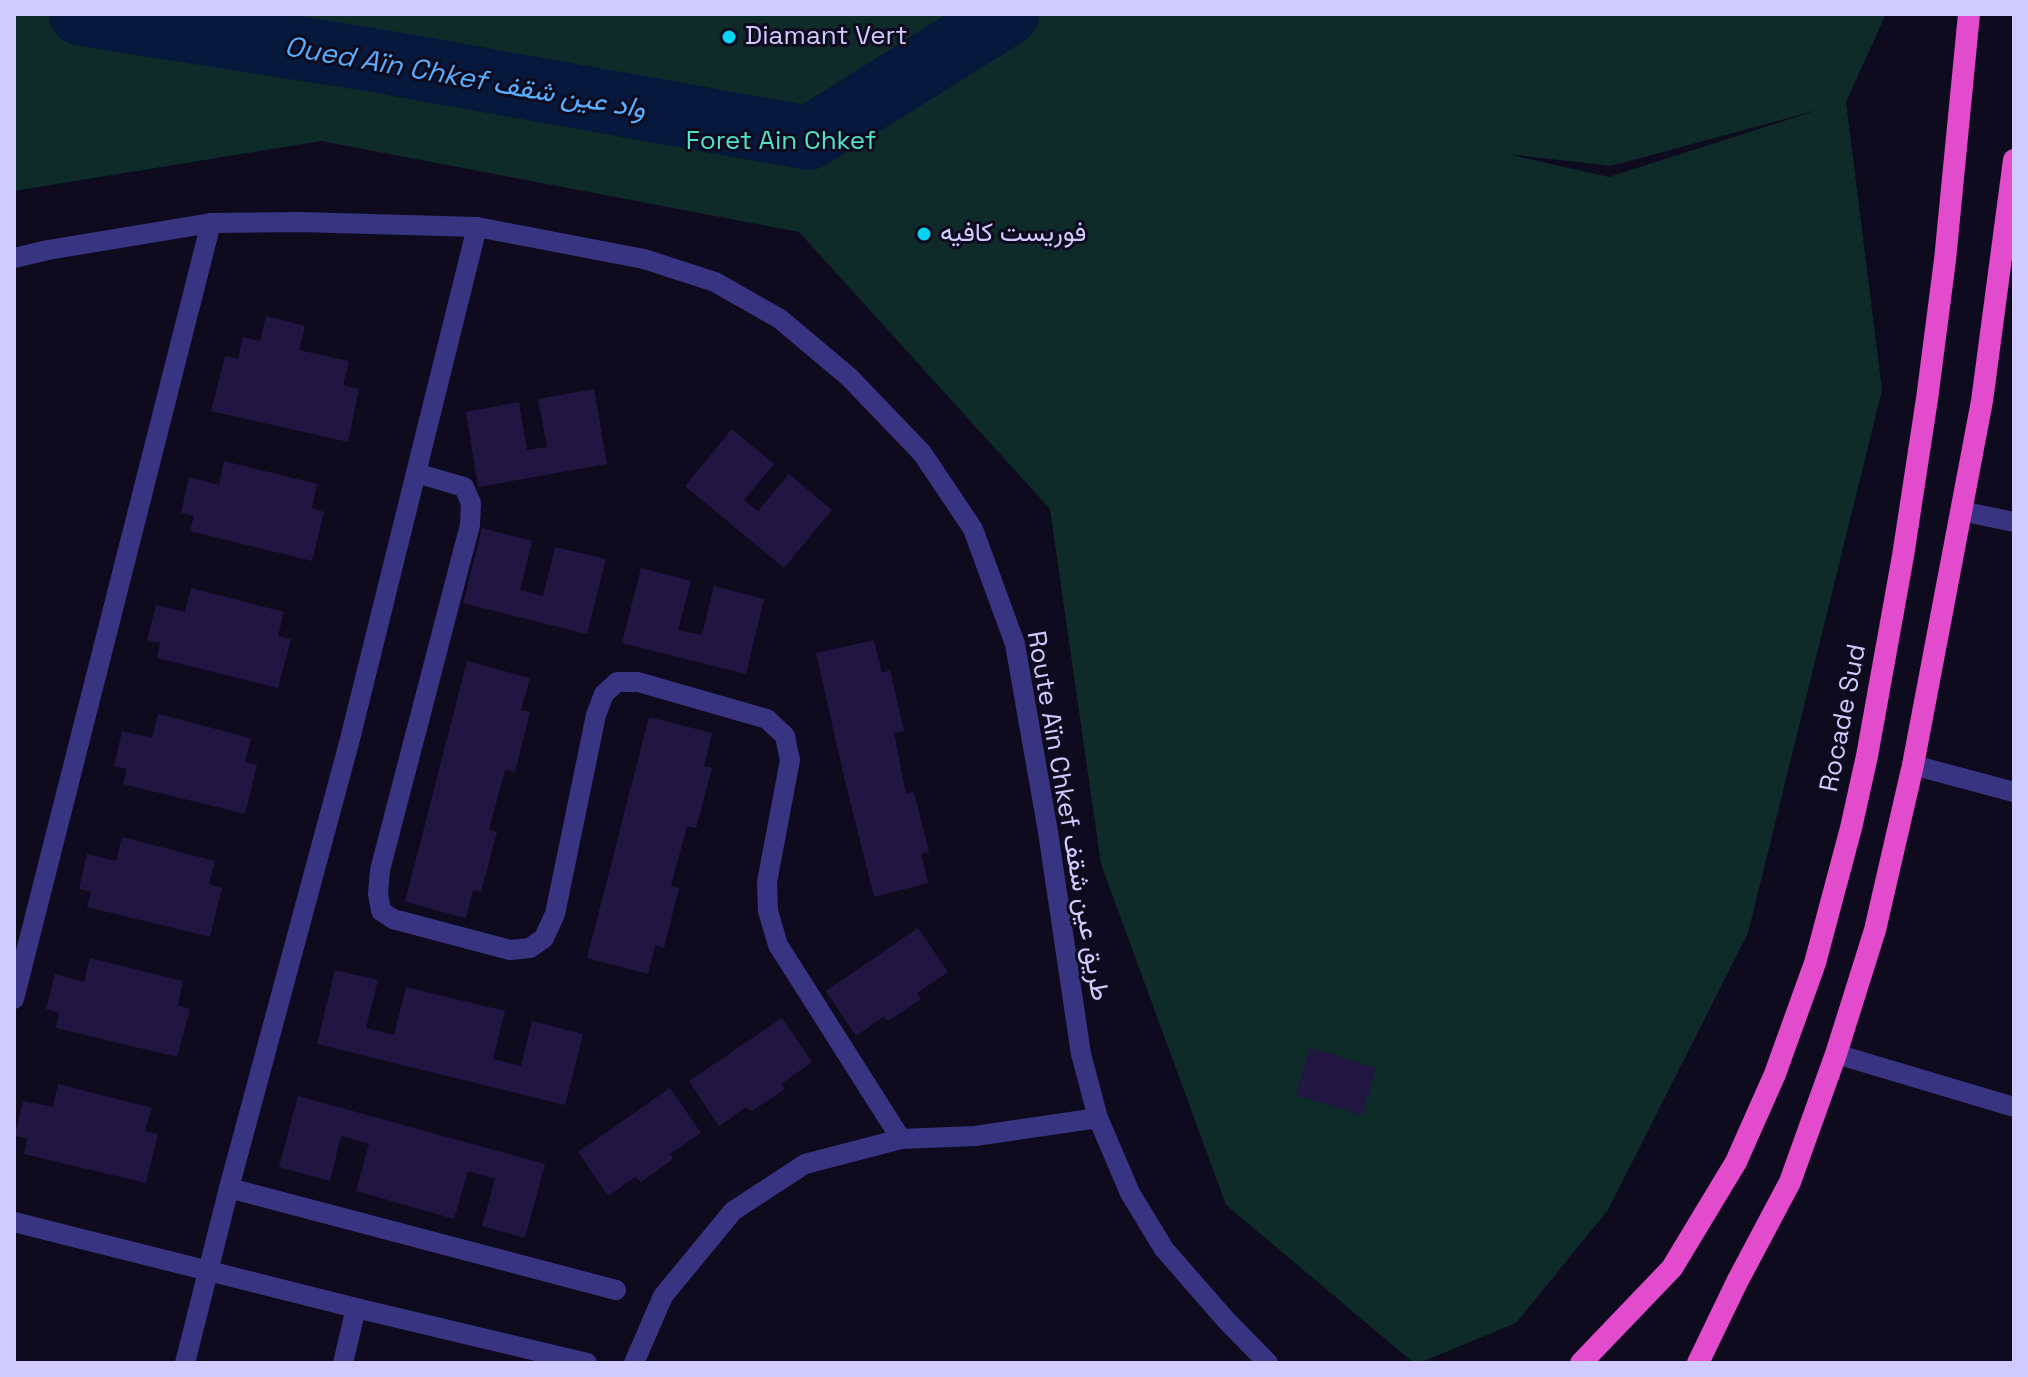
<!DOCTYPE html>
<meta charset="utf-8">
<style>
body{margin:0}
#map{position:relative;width:2028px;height:1377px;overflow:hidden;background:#0f0b1f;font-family:"Space Grotesk",sans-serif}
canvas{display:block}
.frame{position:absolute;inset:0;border:16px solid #d1caff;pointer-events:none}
</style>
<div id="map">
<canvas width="2028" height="1377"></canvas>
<div class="frame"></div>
</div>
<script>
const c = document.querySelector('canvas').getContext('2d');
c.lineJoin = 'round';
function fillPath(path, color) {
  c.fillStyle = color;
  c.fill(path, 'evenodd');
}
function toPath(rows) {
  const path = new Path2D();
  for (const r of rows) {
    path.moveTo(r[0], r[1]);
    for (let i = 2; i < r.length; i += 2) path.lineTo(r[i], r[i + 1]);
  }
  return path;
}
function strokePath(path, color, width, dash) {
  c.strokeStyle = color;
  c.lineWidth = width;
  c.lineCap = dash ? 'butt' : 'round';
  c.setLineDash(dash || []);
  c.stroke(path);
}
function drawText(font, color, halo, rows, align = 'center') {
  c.font = font + ' "Space Grotesk",Vazirmatn,sans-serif';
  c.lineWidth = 6;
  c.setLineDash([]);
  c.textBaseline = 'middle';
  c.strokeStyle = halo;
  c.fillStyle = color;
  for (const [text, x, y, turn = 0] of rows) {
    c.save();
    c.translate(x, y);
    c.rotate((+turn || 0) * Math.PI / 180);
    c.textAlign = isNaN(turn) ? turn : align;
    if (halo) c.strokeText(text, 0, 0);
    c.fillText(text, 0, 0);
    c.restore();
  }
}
fillPath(toPath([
 [14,14,1886,14,1846,102,1882,390,1748,933,1608,1210,1516,1323,1419,1363,1414,1363,1226,1205,1101,864,1050,509,799,232,321,141,14,191],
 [1818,110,1609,177,1507,154,1611,166]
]), '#0e2a29');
strokePath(toPath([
 [81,14,367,59,809,138,1007,14]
]), '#06193d', 64);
fillPath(toPath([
 [266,316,305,326,299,350,349,361,343,385,359,389,348,442,211,411,225,356,238,359,243,337,260,341],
 [594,389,607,464,478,487,466,412,519,402,527,450,547,447,538,399],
 [732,429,774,464,744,500,758,511,789,474,832,510,784,568,685,486],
 [224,461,317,484,312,508,324,512,312,561,190,531,194,516,181,513,189,477,219,485],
 [482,528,532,541,520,590,543,596,555,547,606,559,587,634,463,603],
 [641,568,691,581,678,630,702,635,714,586,764,599,746,674,622,643],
 [191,588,284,612,278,636,291,639,278,688,157,658,160,643,147,640,156,605,185,612],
 [874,640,882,673,890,670,904,731,894,733,906,794,914,792,929,852,921,854,928,883,874,897,845,781,816,653],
 [467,661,530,678,521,710,530,712,515,772,505,770,489,830,497,832,481,892,473,890,466,918,405,902],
 [158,714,251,738,245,762,257,765,245,814,123,784,127,769,114,766,122,731,152,738],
 [649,717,712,733,704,766,712,768,696,828,687,826,671,886,679,888,664,948,655,945,648,974,587,958],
 [122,837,215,861,209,884,222,888,210,937,87,907,91,892,79,889,87,854,116,861],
 [918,928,948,972,917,993,921,999,888,1021,883,1017,856,1036,826,991],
 [90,958,183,981,178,1005,190,1009,177,1057,56,1028,59,1013,46,1009,55,974,84,982],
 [335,970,378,980,366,1028,394,1035,406,987,505,1011,493,1059,521,1066,532,1021,583,1034,565,1105,317,1044],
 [782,1018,812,1062,781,1084,785,1089,752,1111,746,1107,719,1126,689,1081],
 [1310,1048,1376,1068,1362,1115,1296,1095],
 [58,1084,152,1108,145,1131,158,1134,146,1183,24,1154,27,1138,15,1136,23,1101,53,1107],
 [670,1088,701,1133,670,1154,673,1159,641,1182,635,1177,608,1196,578,1152],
 [298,1096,545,1164,525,1238,482,1226,495,1179,468,1171,454,1219,356,1191,369,1144,341,1136,330,1181,279,1167]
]), '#201641');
strokePath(toPath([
 [416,473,464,487,471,503,470,525,380,870,378,894,381,911,393,919,510,950,530,948,544,938,555,914,596,715,604,694,617,682,638,682,767,719,785,736,790,760,767,882,768,911,778,945,901,1139],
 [229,1188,616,1290]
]), '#393481', 20);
strokePath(toPath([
 [1961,511,2014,522],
 [1913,765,2014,792],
 [14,999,211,223],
 [1836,1054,2014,1107],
 [14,1222,356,1308,587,1363],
 [185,1363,229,1188,349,743,477,227],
 [343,1363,356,1308],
 [634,1363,663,1296,733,1211,805,1164,901,1139,975,1136,1098,1118]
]), '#393481', 20);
strokePath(toPath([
 [14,258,48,250,211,223,299,222,477,227,644,259,715,282,780,319,849,377,922,453,973,529,1015,644,1048,832,1081,1054,1098,1118,1130,1193,1164,1249,1226,1320,1268,1363]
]), '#393481', 20);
strokePath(toPath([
 [1581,1363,1672,1268,1736,1162,1775,1074,1815,963,1851,828,1867,756,1903,556,1927,399,1945,260,1969,14],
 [1698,1363,1737,1282,1790,1182,1836,1054,1875,930,1913,765,1982,401,2014,160]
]), '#e14bcc', 22);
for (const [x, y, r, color] of [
 [729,37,8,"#00d5f5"],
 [924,234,8,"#00d5f5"]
]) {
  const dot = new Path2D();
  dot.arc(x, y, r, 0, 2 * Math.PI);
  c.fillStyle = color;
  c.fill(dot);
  strokePath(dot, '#0f0b1f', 3);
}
drawText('26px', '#d1caff', '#0f0b1f', [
 ["Diamant Vert",745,37],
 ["فوريست كافيه",940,234]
], 'left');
drawText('26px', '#50e4c4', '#0f0b1f', [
 ["Foret Ain Chkef",781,142]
]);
drawText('26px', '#d1caff', '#0f0b1f', [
 ["Rocade Sud",1844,718,-79],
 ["Route Aïn Chkef طريق عين شقف",1067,816,80]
]);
drawText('italic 28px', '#58adff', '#0f0b1f', [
 ["Oued Aïn Chkef واد عين شقف",465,79,10]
]);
</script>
